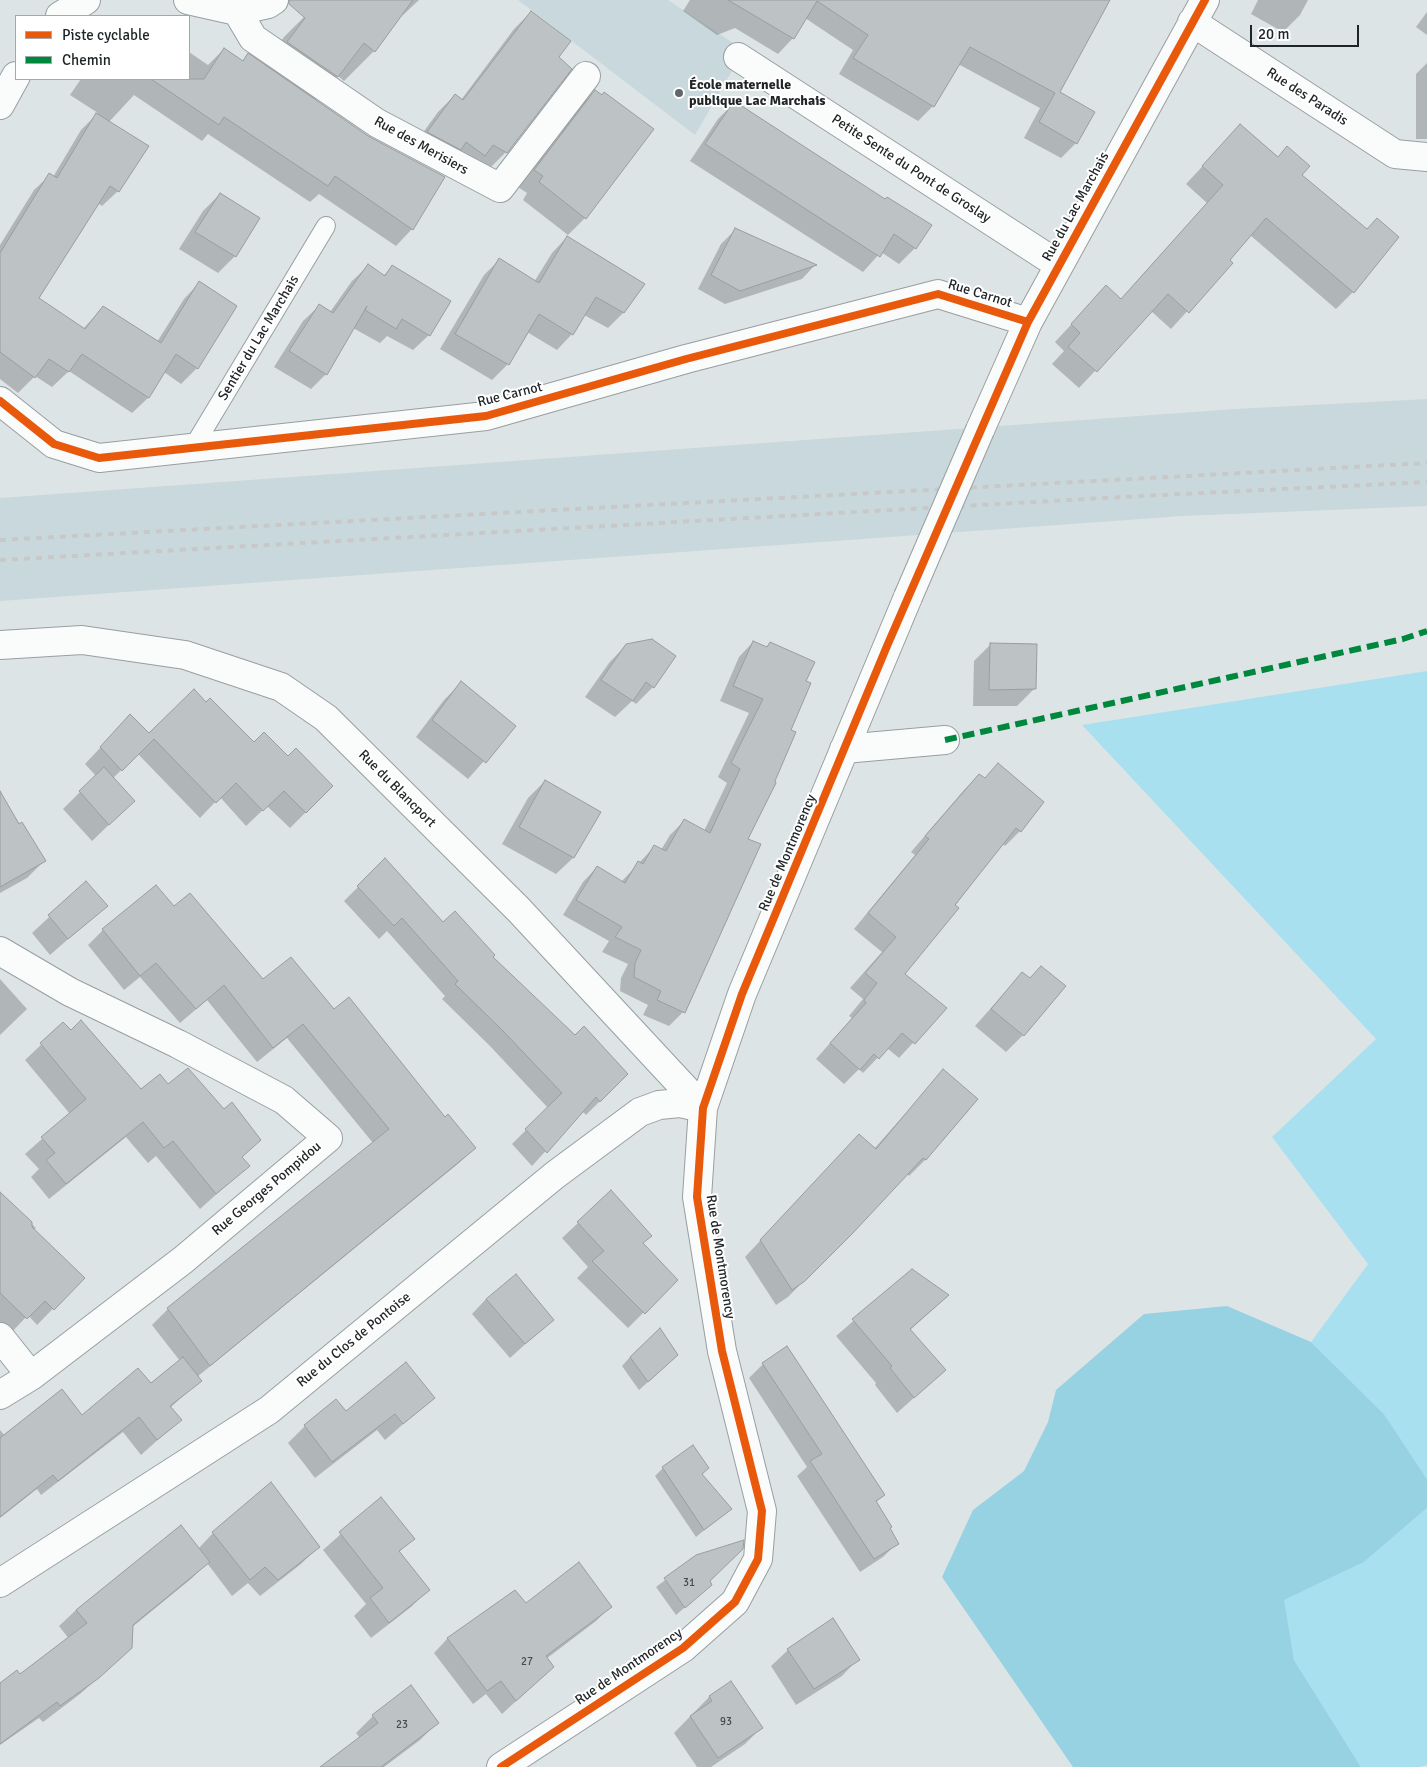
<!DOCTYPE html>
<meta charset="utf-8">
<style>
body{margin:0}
#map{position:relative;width:1427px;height:1767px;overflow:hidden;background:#dde4e6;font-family:Signika,sans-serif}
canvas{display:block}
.legend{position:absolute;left:15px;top:15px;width:175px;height:65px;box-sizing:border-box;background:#fff;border:1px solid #a5a7a8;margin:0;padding:6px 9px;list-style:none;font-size:15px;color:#1f2426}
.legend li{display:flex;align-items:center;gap:10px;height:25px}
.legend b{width:25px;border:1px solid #a5a7a8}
.scale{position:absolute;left:1250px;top:25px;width:109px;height:22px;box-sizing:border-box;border:2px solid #1f2426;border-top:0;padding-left:6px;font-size:15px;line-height:18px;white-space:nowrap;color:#1f2426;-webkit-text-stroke:4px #fff;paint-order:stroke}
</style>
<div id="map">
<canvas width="1427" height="1767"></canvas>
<ul class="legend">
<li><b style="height:6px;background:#e8590c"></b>Piste cyclable</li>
<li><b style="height:6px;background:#00873e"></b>Chemin</li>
</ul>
<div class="scale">20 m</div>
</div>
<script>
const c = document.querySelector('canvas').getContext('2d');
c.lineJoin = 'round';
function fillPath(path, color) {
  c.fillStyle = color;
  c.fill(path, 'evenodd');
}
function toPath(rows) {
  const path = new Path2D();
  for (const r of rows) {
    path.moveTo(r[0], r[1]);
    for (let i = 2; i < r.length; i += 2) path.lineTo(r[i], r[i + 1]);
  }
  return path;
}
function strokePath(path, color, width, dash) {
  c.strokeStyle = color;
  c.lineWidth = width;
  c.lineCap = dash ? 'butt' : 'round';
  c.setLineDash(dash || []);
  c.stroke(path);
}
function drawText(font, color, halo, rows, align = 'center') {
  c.font = font + ' Signika,sans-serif';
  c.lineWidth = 4;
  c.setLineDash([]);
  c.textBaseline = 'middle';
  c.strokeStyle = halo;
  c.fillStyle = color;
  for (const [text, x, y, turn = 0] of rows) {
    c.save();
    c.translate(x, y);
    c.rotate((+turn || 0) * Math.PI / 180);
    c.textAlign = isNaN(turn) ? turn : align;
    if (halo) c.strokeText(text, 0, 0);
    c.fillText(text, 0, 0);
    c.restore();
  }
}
fillPath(toPath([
 [518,0,668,0,744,50,695,135],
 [1427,399,1427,506,1183,516,0,601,0,498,1235,409]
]), '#c9d8dc');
fillPath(toPath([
 [1427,671,1427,1479,1384,1414,1311,1342,1368,1264,1272,1137,1376,1039,1082,725],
 [1427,1508,1427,1765,1419,1767,1361,1767,1294,1660,1283,1600,1364,1562]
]), '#a9e0f0');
fillPath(toPath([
 [1227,1306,1311,1342,1384,1414,1427,1479,1427,1508,1364,1562,1284,1600,1294,1660,1361,1767,1073,1767,942,1577,973,1510,1024,1471,1048,1422,1056,1390,1144,1314]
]), '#97d2e3');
fillPath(toPath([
 [342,0,419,0,403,15,401,14,374,51,344,81,338,76,314,100,412,229,396,246,319,194,310,202,208,134,202,141,134,95,109,122,118,191,102,206,98,203,37,298,83,329,103,307,157,342,184,299,199,283,197,368,181,384,164,372,148,398,132,413,69,371,52,387,35,376,18,393,0,379,0,245,34,190,50,175,53,177,81,130,98,113,70,95,81,79,189,79,189,52,208,65,224,49,242,61,248,55,263,65,284,37,314,7],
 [690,0,1095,0,1058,93,1076,143,1061,158,1024,138,1040,108,958,64,933,106,918,121,839,74,853,50,805,18,793,38,778,54,735,28,717,35,683,11],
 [1258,0,1308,0,1300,15,1283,32,1251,14],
 [531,12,557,57,506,152,489,169,411,149,438,112,455,95,461,100,514,29],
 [1427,12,1427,35,1416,27],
 [1427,63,1427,139,1416,139,1416,74],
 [595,91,585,218,568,235,523,200,527,193,518,187,578,108],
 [734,103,915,248,899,264,881,252,863,272,690,161,718,119],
 [1240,126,1300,175,1353,292,1336,309,1250,235,1228,260,1231,263,1171,329,1151,311,1079,388,1052,364,1064,351,1055,342,1106,287,1120,300,1207,203,1186,184],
 [220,194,235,256,218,273,179,249,203,211],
 [735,230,815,265,802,279,725,304,698,289,721,244],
 [567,237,643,284,623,313,608,328,584,315,572,334,557,350,527,332,508,364,492,380,440,349,484,275,499,260,534,282,552,253],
 [368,266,383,276,392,267,429,335,413,350,387,336,380,343,353,328,326,374,311,389,274,367,303,321,319,306,330,312,352,281],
 [753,642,766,648,770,644,746,839,683,1012,669,1026,643,1015,648,1005,620,991,621,978,628,964,602,952,609,941,563,915,583,882,597,867,621,882,655,846,661,850,670,835,684,821,704,831,727,783,718,777,749,713,720,701,739,657],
 [991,644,1034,689,1017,706,973,706,974,661],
 [626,645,653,687,636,704,632,701,615,717,585,697,609,663],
 [461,683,514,727,468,779,416,737,444,700],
 [206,703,253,744,288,758,332,786,290,828,267,806,246,826,220,797,200,818,138,754,112,779,116,818,92,841,63,809,96,776,85,764,115,732,149,735],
 [998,765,1020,831,1005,846,1002,843,904,974,945,1008,899,1058,887,1048,863,1073,859,1069,844,1084,816,1059,852,1018,849,1016,863,999,850,988,882,952,854,929,915,855,911,852,964,790,979,775,984,779],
 [545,781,573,858,556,874,502,844,528,798],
 [0,794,44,861,27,878,0,893],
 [385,860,443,924,491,958,575,1037,627,1074,586,1115,582,1111,532,1166,512,1144,548,1108,490,1046,442,999,445,996,387,931,379,939,344,901],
 [86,883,106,906,50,955,32,933],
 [174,908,263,981,333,1011,474,1148,459,1163,197,1377,200,1380,170,1408,180,1420,141,1455,123,1432,41,1495,37,1489,0,1518,0,1430,5,1436,82,1417,151,1384,180,1361,152,1325,168,1309,373,1143,287,1038,257,1062,207,1000,180,1023,140,977,124,990,88,945,103,930],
 [1022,973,1023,1035,1006,1052,975,1026],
 [0,979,27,1009,0,1035],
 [63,1024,141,1091,168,1086,224,1111,241,1158,248,1166,200,1209,156,1156,148,1163,126,1137,49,1199,31,1177,39,1169,25,1154,70,1114,25,1060],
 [943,1071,977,1099,925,1160,909,1176,907,1173,851,1233,788,1297,776,1305,745,1257,843,1152,874,1149],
 [0,1194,36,1228,33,1230,83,1278,37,1325,28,1315,10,1334,0,1324],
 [578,1223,642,1244,676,1280,628,1328,577,1278,588,1267,562,1238],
 [912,1270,948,1296,910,1330,945,1370,897,1413,875,1385,876,1383,836,1336],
 [486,1299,553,1319,510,1358,472,1314],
 [630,1357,668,1364,639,1390,622,1366],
 [763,1364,884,1495,875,1503,897,1543,883,1557,860,1572,797,1476,807,1467,749,1378],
 [433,1398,385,1440,377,1430,315,1478,288,1443,305,1426,346,1413],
 [663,1468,701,1474,730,1509,696,1537,655,1476],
 [380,1499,413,1539,398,1553,428,1590,411,1607,371,1638,354,1616,366,1604,323,1550],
 [180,1527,198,1549,213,1533,318,1547,301,1564,260,1596,248,1583,232,1596,207,1563,191,1579,131,1628,131,1648,80,1694,43,1722,39,1718,0,1745,0,1685,20,1676,69,1639,59,1626,76,1610],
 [696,1557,711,1585,676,1615,656,1587],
 [515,1591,526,1605,610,1607,596,1621,546,1659,538,1681,502,1714,486,1694,473,1704,434,1653,447,1639],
 [788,1650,858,1659,842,1676,796,1705,771,1666],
 [410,1687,437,1723,420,1740,384,1767,322,1767,360,1738,356,1733,373,1716],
 [710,1696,761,1728,745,1744,711,1767,697,1767,674,1733]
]), '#0003');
const building = toPath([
 [289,0,413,0,375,52,364,43,338,77,287,42,305,18,289,4,289,0],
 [728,0,1110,0,1060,92,1095,112,1077,144,1039,122,1055,93,970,47,934,107,853,58,868,35,817,1,794,39,728,0],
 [531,11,571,41,559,57,572,69,507,153,493,145,485,156,466,142,461,150,427,132,455,94,463,100,531,11],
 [224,48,243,61,248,53,368,136,445,177,413,230,335,176,328,186,224,117,219,125,151,79,204,79,224,48],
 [595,90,602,95,604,92,654,129,586,219,539,182,543,176,534,170,595,90],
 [734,101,885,199,887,197,932,225,916,249,894,234,880,257,705,144,734,101],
 [96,113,149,146,119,192,110,186,39,298,85,329,103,306,161,343,199,281,237,306,198,369,176,354,149,398,82,354,69,372,49,359,35,378,0,352,0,253,49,173,57,178,96,113],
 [1240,124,1278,157,1287,146,1310,166,1302,175,1367,229,1377,218,1399,237,1354,293,1266,218,1230,260,1233,263,1189,313,1168,294,1097,372,1068,347,1080,333,1071,324,1106,285,1121,299,1223,185,1202,166,1240,124],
 [220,193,260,218,236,257,195,232,220,193],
 [735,228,817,265,740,291,711,275,735,228],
 [567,236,645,284,624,313,596,297,573,335,539,314,509,365,455,334,499,258,539,283,567,236],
 [368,264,385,276,392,265,451,301,430,336,402,319,396,329,365,310,367,306,327,375,289,351,319,304,333,313,368,264],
 [652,639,676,656,654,688,646,682,633,701,601,680,626,644,652,639],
 [753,641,767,647,770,642,815,662,806,681,811,683,791,730,796,732,775,781,776,783,748,839,761,844,685,1013,657,1000,661,991,634,977,635,963,641,950,615,937,622,927,576,900,597,866,625,883,638,861,643,864,654,845,666,851,684,819,710,833,740,769,731,763,763,699,733,686,753,641],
 [990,643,1037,644,1036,689,989,690,990,643],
 [461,681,516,726,486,763,432,720,461,681],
 [194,689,206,702,210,698,254,742,264,732,288,756,296,748,333,786,306,813,284,791,263,811,236,783,216,803,154,739,122,771,100,747,130,714,149,733,194,689],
 [998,763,1044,802,1021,832,1016,828,955,905,959,908,905,974,947,1008,915,1044,902,1033,879,1059,874,1054,860,1070,830,1043,866,1003,864,1000,877,983,865,973,896,937,868,913,929,839,925,836,979,774,985,778,998,763],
 [104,767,135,801,109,825,79,791,104,767],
 [545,780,601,812,574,858,519,827,545,780],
 [0,791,19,824,22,822,46,861,0,887,0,791],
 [385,858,443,922,455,911,495,955,493,957,575,1035,584,1026,628,1074,600,1102,596,1097,547,1153,525,1129,562,1093,504,1032,455,984,458,981,402,918,394,926,357,886,385,858],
 [86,881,108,906,68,939,48,915,86,881],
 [156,885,174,906,190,893,263,979,291,957,334,1009,349,997,445,1117,448,1114,476,1148,210,1366,167,1308,389,1129,303,1024,273,1048,224,985,196,1009,156,963,140,976,102,929,156,885],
 [1041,966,1066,986,1024,1036,991,1009,1022,972,1030,978,1041,966],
 [81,1020,141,1089,160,1074,168,1084,188,1068,224,1109,232,1102,261,1140,242,1157,250,1166,216,1194,173,1141,164,1148,143,1122,66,1184,46,1160,55,1153,41,1137,86,1099,40,1043,63,1022,71,1030,81,1020],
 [943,1069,978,1099,926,1160,923,1158,852,1234,805,1281,792,1290,760,1240,859,1134,876,1149,943,1069],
 [611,1190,652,1236,643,1243,678,1280,645,1314,592,1261,604,1251,577,1222,611,1190],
 [0,1192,32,1222,32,1227,85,1278,54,1310,45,1301,27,1319,0,1293,0,1192],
 [912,1269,949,1295,910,1329,946,1370,914,1398,890,1368,892,1366,852,1319,912,1269],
 [516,1274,554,1320,525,1344,486,1299,516,1274],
 [660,1328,678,1355,648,1382,630,1357,660,1328],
 [787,1346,885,1495,876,1501,892,1527,890,1528,899,1544,874,1559,810,1461,822,1454,762,1363,787,1346],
 [183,1357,202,1381,170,1406,182,1420,157,1440,139,1417,58,1481,53,1475,0,1517,0,1438,62,1389,82,1415,138,1368,151,1383,183,1357],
 [406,1362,435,1398,403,1424,395,1414,332,1462,304,1425,336,1399,346,1411,406,1362],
 [693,1445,709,1468,702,1474,732,1509,704,1530,662,1467,693,1445],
 [271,1482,320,1547,278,1580,265,1567,250,1580,212,1532,271,1482],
 [381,1497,415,1539,399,1551,430,1590,389,1623,370,1598,383,1588,339,1532,381,1497],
 [181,1525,210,1562,133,1625,132,1648,99,1678,60,1706,57,1702,0,1744,0,1683,17,1670,20,1674,87,1623,76,1610,181,1525],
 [744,1540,743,1549,710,1581,712,1585,685,1608,664,1578,696,1555,744,1540],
 [579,1562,612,1607,546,1656,554,1667,516,1701,501,1681,487,1691,447,1638,515,1590,526,1603,579,1562],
 [833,1618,860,1660,814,1689,787,1649,833,1618],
 [731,1681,763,1728,718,1758,690,1716,712,1701,709,1696,731,1681],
 [411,1685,439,1723,381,1767,320,1767,378,1723,372,1715,411,1685]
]);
fillPath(building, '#bdc2c4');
strokePath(building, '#989d9e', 1);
const service = toPath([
 [192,449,326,226]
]);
const minor = toPath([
 [188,0,237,11,268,4,274,0],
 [237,11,253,38,377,123,500,188,586,76],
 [60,16,86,0],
 [1192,22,1395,154,1427,157],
 [738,57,1059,265],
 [0,105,16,76],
 [0,401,54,444,99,458,486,416,686,359,938,294,1028,322],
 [980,430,1028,322,1205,0],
 [0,645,82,640,185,655,281,687,326,718,519,910,703,1108],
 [844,749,945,740],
 [0,951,70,992,178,1044,284,1100,328,1138,183,1260,31,1376,0,1395],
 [0,1337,31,1376],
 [0,1583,269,1410,555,1175,640,1112,659,1105,680,1103,703,1108],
 [501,1767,683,1648,735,1602,758,1559,762,1511,722,1351,697,1197,703,1108,742,994,908,597]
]);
strokePath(service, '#999ea0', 20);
strokePath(minor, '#999ea0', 30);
strokePath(service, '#fafbfb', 18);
strokePath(minor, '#fafbfb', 28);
strokePath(toPath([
 [0,540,1427,463],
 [0,560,1141,496,1427,482]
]), '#c7c9c9', 4, [6, 6]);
const minorBridge = toPath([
 [908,597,980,430]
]);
strokePath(minorBridge, '#999ea0', 30, []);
strokePath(minorBridge, '#fafbfb', 28);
strokePath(toPath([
 [945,740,1403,639,1427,631]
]), '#00873e', 6, [12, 6]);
strokePath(toPath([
 [0,401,54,444,99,458,486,416,686,359,938,294,1028,322],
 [501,1767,683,1648,735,1602,758,1559,762,1511,722,1351,697,1197,703,1108,742,994,887,646,1028,322,1205,0]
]), '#e8590c', 8);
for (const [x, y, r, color] of [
 [679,93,5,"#626769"]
]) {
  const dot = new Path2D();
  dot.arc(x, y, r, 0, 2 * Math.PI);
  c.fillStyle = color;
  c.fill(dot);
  strokePath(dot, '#fff', 2);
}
drawText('11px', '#464c4e', null, [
 ["31",689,1583],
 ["27",527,1662],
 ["93",726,1722],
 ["23",402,1725]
]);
drawText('bold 14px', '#1f2426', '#fff', [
 ["École maternelle",689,85],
 ["publique Lac Marchais",689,101]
], 'left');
drawText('14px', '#1f2426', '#fff', [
 ["Rue des Paradis",1307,97,33],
 ["Rue des Merisiers",421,146,29],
 ["Petite Sente du Pont de Groslay",911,169,33],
 ["Rue du Lac Marchais",1076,207,-61],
 ["Rue Carnot",980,294,17],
 ["Sentier du Lac Marchais",259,338,-59],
 ["Rue Carnot",510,395,-14],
 ["Rue du Blancport",397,789,45],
 ["Rue de Montmorency",788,853,-67],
 ["Rue Georges Pompidou",267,1189,-40],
 ["Rue de Montmorency",720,1257,81],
 ["Rue du Clos de Pontoise",354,1340,-39],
 ["Rue de Montmorency",629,1667,-34]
]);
</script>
